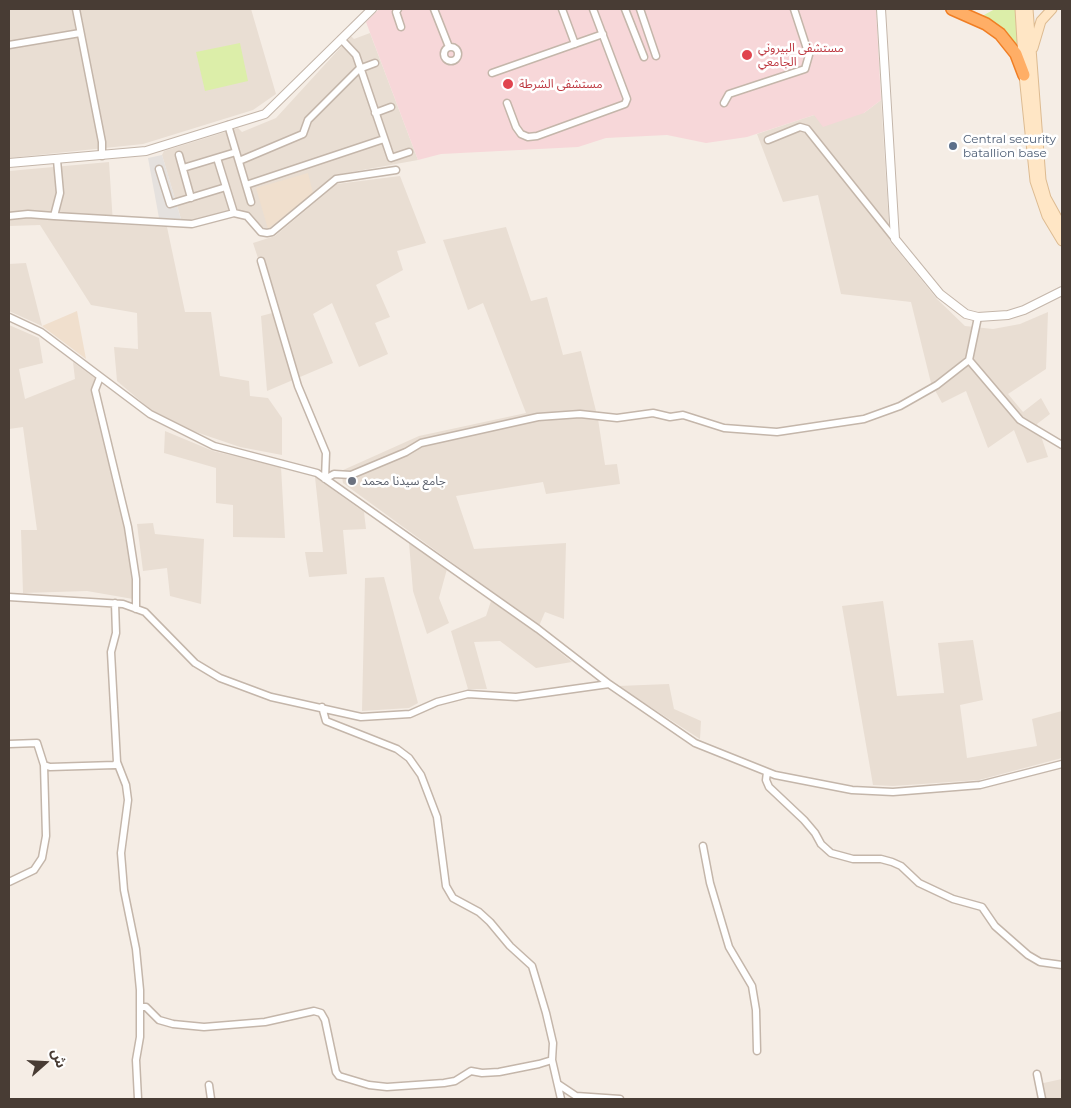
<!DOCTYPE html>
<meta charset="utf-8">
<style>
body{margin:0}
#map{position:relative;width:1071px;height:1108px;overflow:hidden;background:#f5ede5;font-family:Montserrat,"Noto Sans Arabic",sans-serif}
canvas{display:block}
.frame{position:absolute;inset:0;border:10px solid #483c34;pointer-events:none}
.north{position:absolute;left:20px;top:1038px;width:50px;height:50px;-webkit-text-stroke:4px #fff;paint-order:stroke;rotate:71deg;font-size:14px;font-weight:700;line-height:20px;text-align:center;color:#483c34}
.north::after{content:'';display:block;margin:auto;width:18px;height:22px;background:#483c34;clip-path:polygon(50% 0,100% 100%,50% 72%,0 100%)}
</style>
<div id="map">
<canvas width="1071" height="1108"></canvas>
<div class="frame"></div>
<div class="north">ش</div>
</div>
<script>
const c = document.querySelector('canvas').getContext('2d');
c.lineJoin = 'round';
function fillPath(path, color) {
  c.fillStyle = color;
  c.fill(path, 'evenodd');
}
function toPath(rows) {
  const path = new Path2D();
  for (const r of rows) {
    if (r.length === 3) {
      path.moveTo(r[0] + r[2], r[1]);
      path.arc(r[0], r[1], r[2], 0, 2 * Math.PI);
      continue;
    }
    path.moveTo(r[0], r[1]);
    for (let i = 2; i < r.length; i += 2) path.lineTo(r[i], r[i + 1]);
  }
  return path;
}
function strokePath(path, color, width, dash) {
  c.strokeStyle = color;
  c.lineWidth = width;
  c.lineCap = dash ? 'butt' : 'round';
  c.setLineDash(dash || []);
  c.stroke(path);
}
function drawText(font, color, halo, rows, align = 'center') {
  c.font = font + ' Montserrat,"Noto Sans Arabic",sans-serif';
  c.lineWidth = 5;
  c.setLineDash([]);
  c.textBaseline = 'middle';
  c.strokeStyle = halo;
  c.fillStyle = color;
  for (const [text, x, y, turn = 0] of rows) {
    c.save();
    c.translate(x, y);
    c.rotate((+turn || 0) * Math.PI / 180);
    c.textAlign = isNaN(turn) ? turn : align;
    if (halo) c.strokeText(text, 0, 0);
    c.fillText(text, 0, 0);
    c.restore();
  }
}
fillPath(toPath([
 [9,9,251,9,276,94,253,110,143,144,9,158],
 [370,33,418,160,335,175,268,229,263,228,251,214,237,209,191,221,181,219,162,155,164,151,238,128,242,132,276,118,351,36,354,39],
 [881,100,890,241,937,299,965,326,993,329,1020,324,1048,312,1046,369,1008,394,1023,412,1041,398,1050,414,1037,424,1048,457,1027,463,1014,430,988,448,966,391,942,403,931,383,911,302,841,294,818,195,783,202,757,134,814,115,864,113],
 [109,162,113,224,167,227,185,312,211,312,220,376,249,381,250,396,268,398,282,418,282,455,240,447,190,430,151,410,117,381,114,347,138,349,137,313,91,305,40,225,9,226,9,171],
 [400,176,426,243,397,251,403,270,376,285,390,317,375,323,388,354,359,367,332,303,313,314,333,363,267,391,261,316,276,312,253,243,275,236,337,184],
 [506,227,531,301,547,297,563,355,581,351,598,419,605,465,617,464,620,484,546,494,543,482,456,496,474,549,566,543,564,619,545,612,539,626,343,483,341,471,419,436,526,413,483,303,468,310,443,240],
 [26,263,42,326,9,311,9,264],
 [9,325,39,338,43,363,19,369,25,399,75,379,73,362,95,378,92,388,126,527,133,578,133,599,87,591,23,593,21,530,37,530,23,427,9,429],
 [165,431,213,451,281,467,285,538,233,537,233,505,216,503,216,468,164,453],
 [315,477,364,512,366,529,343,530,347,574,309,577,305,552,323,552],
 [153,523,155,534,204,539,201,604,170,596,167,568,143,571,137,524],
 [409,543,447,569,439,598,449,623,427,634,413,591],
 [384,577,418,703,409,708,362,711,365,578],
 [491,601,535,632,572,662,536,668,500,641,474,642,487,689,468,689,451,631,486,616],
 [883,601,897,696,944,693,938,643,973,640,983,700,960,705,967,758,1037,746,1032,719,1062,711,1062,758,979,780,893,786,873,785,842,606],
 [669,684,674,709,701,721,700,739,618,686],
 [1062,1079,1062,1099,1041,1099,1039,1084]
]), '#e9ded3');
fillPath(toPath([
 [308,173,313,193,268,229,256,188],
 [77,311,86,359,42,326]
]), '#f0dfcd');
fillPath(toPath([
 [379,9,876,9,881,100,864,113,823,127,814,115,747,137,706,143,667,135,606,138,578,147,441,154,418,160,366,22]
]), '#f7d7d9');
fillPath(toPath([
 [995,9,1018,9,1021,59,1011,43,968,16,984,15],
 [240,43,248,81,205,91,196,52]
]), '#dceea9');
fillPath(toPath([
 [162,155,181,219,159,218,148,158]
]), '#e5e1de');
const minor = toPath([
 [76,9,102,142,102,156],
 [398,9,396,12,401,27],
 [434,9,449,47],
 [562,9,575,44],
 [625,9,644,57],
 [640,9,656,56],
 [341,39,356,55,391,158,409,152],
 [9,45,80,33],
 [451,54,7],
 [492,73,603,34],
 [507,103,516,127,521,134,528,137,537,136,625,104,627,99,593,9],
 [724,103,729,94,805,69,809,55,794,9],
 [375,113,391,107],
 [228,125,251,202],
 [768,140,800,127,807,129,895,239],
 [179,155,191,198],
 [217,158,234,213],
 [239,161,303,134,308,120,359,69,375,63],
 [183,168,236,152],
 [159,169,170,204,226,187],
 [246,185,384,139],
 [9,216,28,214,54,216,60,193,57,160],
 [54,216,192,224,234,213,247,216,261,232,267,233,272,232,336,179,396,170],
 [261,261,298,386,326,453,325,479,334,474,351,475,406,452,421,443,538,417,580,414,617,418,653,413,670,417,683,415,724,428,777,432,864,419,900,406,937,385,969,360],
 [9,317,41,332,150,414,214,446,317,473,538,629,609,684,695,743,775,775,852,790,893,792,980,785,1062,764],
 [978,317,969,360,1020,420,1062,445],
 [100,377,95,390,128,527,136,579,136,609],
 [9,597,123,604,145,612,195,663,220,678,271,697,361,717,410,714,437,702,468,694,516,697,609,684],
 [322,707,326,721,397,749,409,758,421,775,437,817,446,886,453,898,479,912,490,922,510,946,532,966,546,1013,553,1043,552,1060,561,1099],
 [9,744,37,743,44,765,50,767,115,765,117,762,111,652,116,633,115,603],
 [117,762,126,785,128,800,121,853,124,890,136,949,140,990,140,1037,136,1060,138,1099],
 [767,772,766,780,769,787,804,820,815,833,821,844,831,853,853,859,881,859,892,862,901,866,919,883,953,899,982,907,995,926,1028,955,1040,962,1062,965],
 [703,846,710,883,729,947,752,986,756,1010,757,1051],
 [9,882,34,870,42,858,46,836,44,765],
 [140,1007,146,1007,159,1020,173,1024,204,1027,265,1022,314,1011,321,1013,325,1020,336,1072,339,1076,369,1085,387,1087,444,1083,455,1081,471,1071,482,1073,499,1072,539,1064,552,1060],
 [1037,1074,1042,1099],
 [558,1084,576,1096,620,1099],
 [209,1085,211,1099]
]);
const tertiary = toPath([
 [881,9,895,239,940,294,966,314,978,317,1008,315,1024,310,1062,291],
 [9,163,146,151,265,114,372,9]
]);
const secondary = toPath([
 [1020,9,1024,75,1035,181,1047,216,1062,241],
 [1028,9,1041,180,1046,198,1062,227],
 [1033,48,1041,21,1052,9]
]);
const motorway = toPath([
 [952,9,986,24,1000,34,1016,54,1024,75]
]);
strokePath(minor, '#c4b6aa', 9);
strokePath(tertiary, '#c4b6aa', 10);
strokePath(secondary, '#ddbb91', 11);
strokePath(motorway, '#f07e24', 14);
strokePath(minor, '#fff', 6);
strokePath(tertiary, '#fff', 8);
strokePath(secondary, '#ffe6c5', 9);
strokePath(motorway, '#ffae66', 11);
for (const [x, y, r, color] of [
 [747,55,6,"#e0444e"],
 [508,84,6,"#e0444e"],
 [953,146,5,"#5c6f8a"],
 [352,481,5,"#6b7280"]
]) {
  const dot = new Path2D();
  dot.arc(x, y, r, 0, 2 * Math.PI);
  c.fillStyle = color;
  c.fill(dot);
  strokePath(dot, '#fff', 2);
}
drawText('12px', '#be3a42', '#fff', [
 ["مستشفى البيروني",758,48],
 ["الجامعي",758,62],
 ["مستشفى الشرطة",519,84]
], 'left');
drawText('12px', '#4e5e75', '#fff', [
 ["Central security",963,139],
 ["batallion base",963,153]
], 'left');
drawText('12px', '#5b616d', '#fff', [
 ["جامع سيدنا محمد",362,481]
], 'left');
</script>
